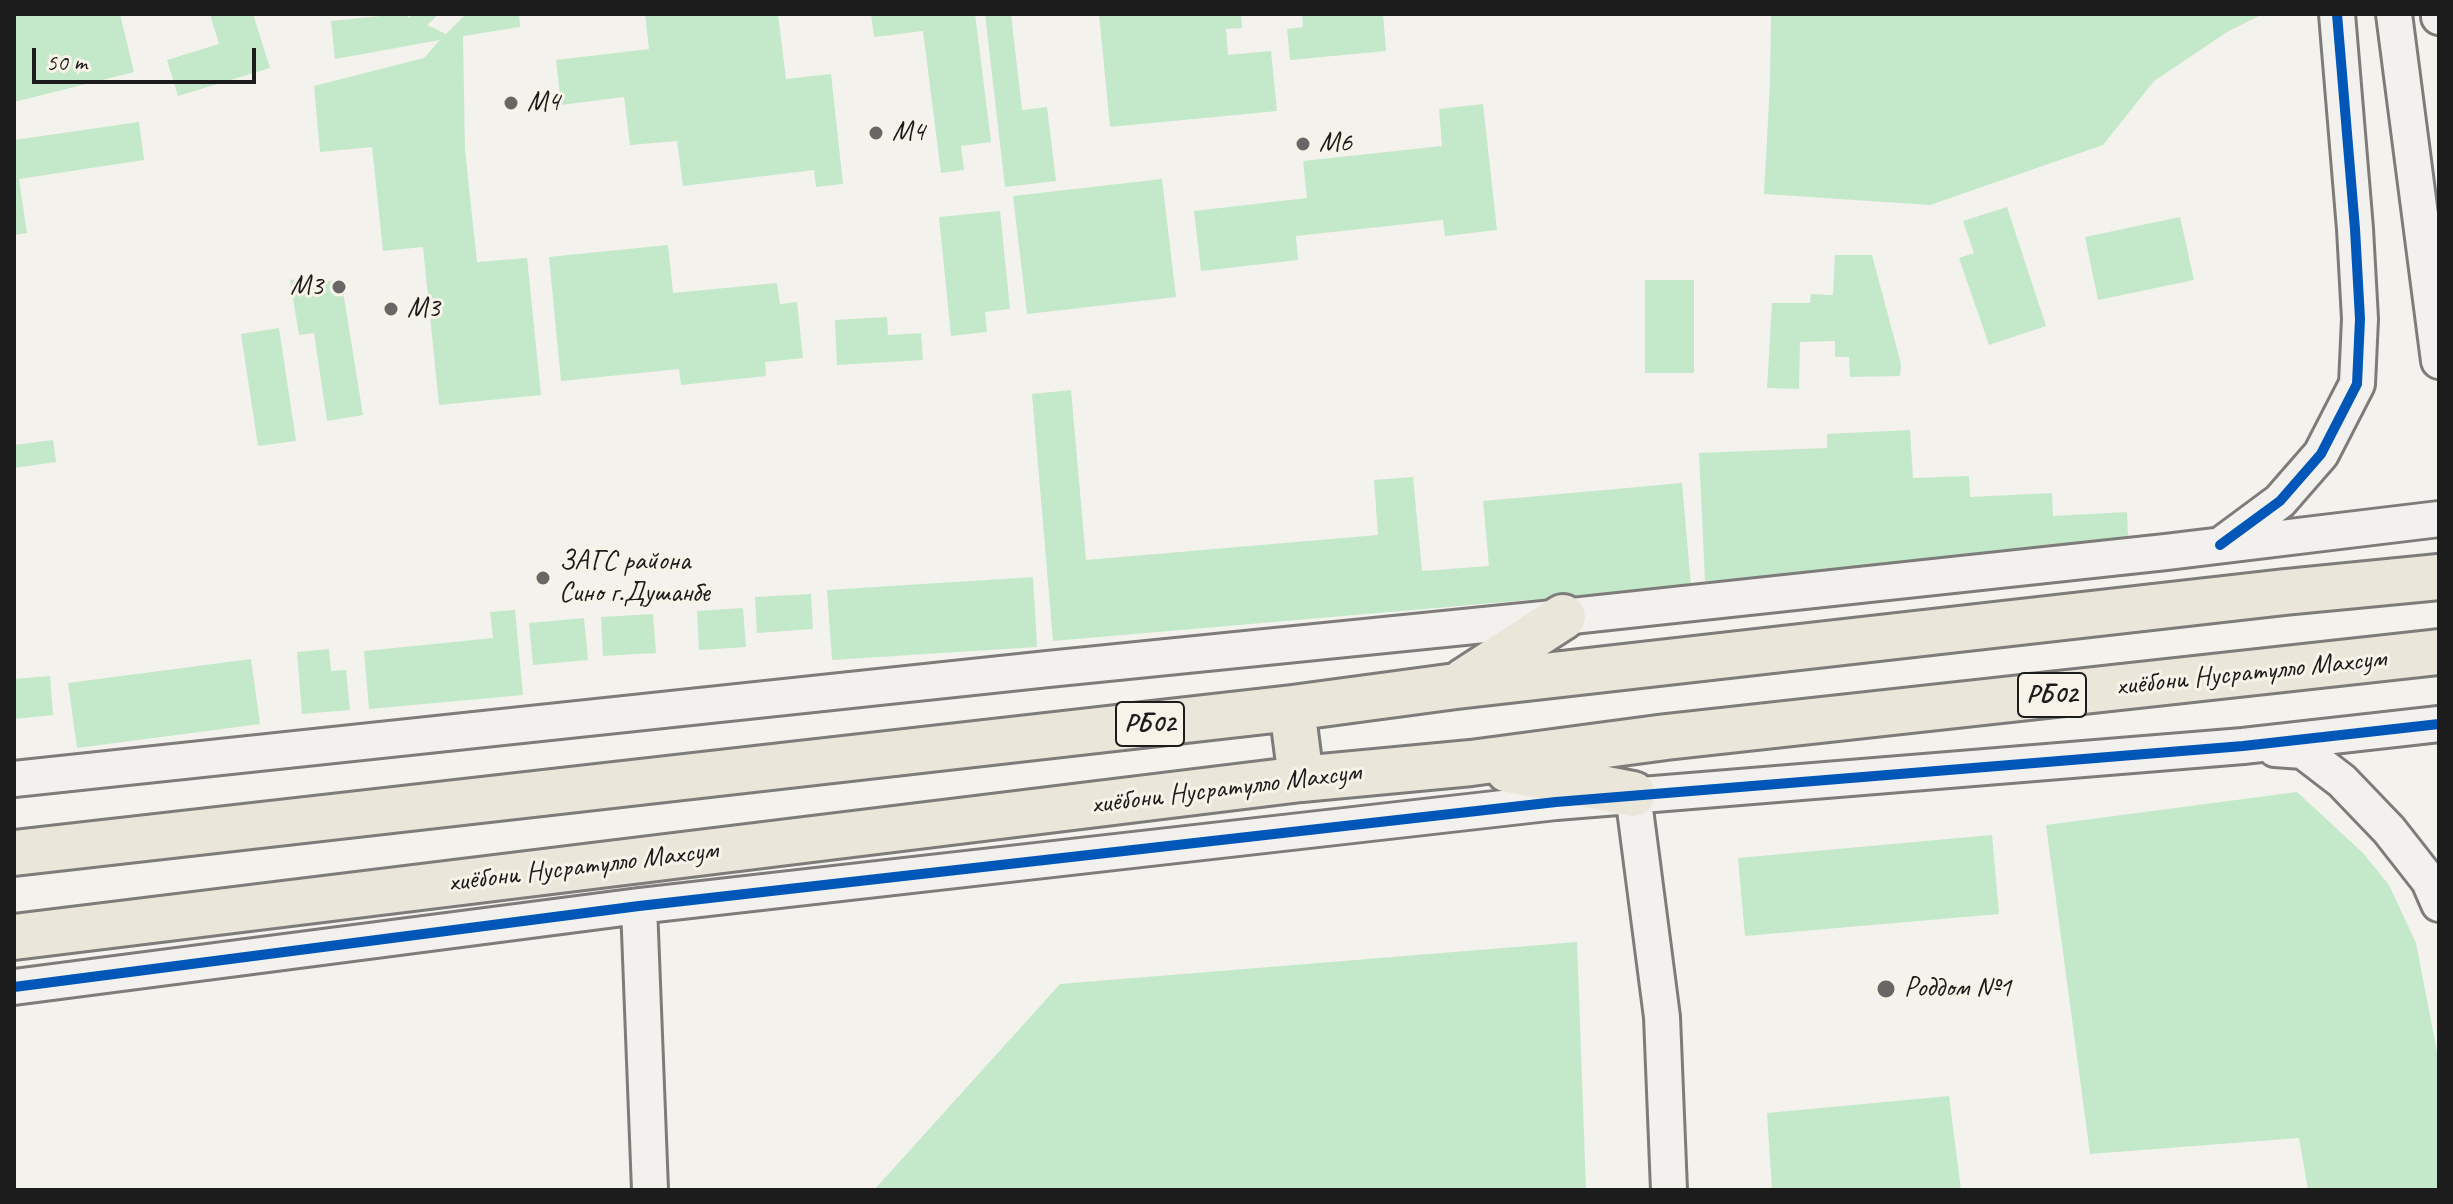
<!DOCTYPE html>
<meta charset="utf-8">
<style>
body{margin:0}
#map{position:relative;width:2453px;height:1204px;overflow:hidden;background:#f4f2ec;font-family:Caveat,sans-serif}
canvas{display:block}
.frame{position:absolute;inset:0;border:16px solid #1c1c1c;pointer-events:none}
.scale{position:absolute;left:32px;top:48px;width:224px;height:36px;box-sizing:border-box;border:4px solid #1c1c1c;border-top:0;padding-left:10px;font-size:24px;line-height:28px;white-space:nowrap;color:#1c1c1c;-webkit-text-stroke:6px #f7f3e8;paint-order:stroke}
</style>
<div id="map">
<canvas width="2453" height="1204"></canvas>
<div class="frame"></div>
<div class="scale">50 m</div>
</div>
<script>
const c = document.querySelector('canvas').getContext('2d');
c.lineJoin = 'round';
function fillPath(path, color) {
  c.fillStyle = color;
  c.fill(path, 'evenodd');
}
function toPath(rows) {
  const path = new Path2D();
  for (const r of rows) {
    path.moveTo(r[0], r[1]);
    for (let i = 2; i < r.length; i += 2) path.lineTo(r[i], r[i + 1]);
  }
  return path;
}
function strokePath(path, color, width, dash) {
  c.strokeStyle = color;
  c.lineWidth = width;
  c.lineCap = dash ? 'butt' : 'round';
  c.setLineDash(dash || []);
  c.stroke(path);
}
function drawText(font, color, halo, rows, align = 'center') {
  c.font = font + ' Caveat,sans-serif';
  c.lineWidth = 6;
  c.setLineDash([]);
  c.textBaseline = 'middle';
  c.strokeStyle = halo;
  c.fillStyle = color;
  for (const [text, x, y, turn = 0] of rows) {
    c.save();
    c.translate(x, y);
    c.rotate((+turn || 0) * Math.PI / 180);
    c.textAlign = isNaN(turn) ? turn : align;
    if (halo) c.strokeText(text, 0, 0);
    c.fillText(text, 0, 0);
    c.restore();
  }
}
fillPath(toPath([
 [14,14,120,14,134,72,14,102],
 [210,14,253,14,270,68,178,96,167,60,219,44],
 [401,14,411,18,409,14,439,14,427,25,446,34,466,14,519,14,520,27,463,36,465,150,477,262,527,258,541,395,439,405,423,247,383,251,372,147,320,152,314,86,424,58,440,40,335,59,331,21],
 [645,14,778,14,786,79,831,74,843,184,816,187,814,170,683,186,677,141,630,145,624,97,561,105,556,60,649,49],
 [871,14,975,14,991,142,961,146,964,170,941,173,923,31,874,37],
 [985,14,1011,14,1022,110,1047,107,1056,181,1005,187],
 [1099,14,1241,14,1242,28,1226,29,1228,55,1271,51,1277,111,1110,127],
 [1302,14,1383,14,1386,51,1290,60,1287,29,1303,27],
 [1771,14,2263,14,2227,32,2154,81,2103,145,1930,205,1764,194,1770,83],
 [1483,104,1497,230,1445,236,1443,220,1296,236,1298,260,1201,271,1194,211,1307,198,1303,161,1442,146,1439,109],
 [139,122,144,160,19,179,27,233,14,235,14,140],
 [1162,179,1176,297,1027,314,1013,196],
 [2007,207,2046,326,1989,345,1959,258,1974,253,1963,221],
 [1000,211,1010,309,985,312,987,332,951,336,939,217],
 [2180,217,2194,280,2098,300,2085,237],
 [668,245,673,293,777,283,780,304,797,302,803,358,765,362,766,376,681,385,679,369,561,381,549,257],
 [1835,255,1872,255,1901,364,1900,376,1850,377,1849,357,1835,357,1835,341,1800,342,1799,389,1767,388,1772,303,1810,303,1811,294,1833,295],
 [300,279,301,285,341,279,363,415,327,421,314,333,299,335,290,280],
 [1645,280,1694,280,1694,373,1645,373],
 [887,317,888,335,921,333,923,360,837,365,835,320],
 [279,328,296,441,258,446,241,334],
 [1071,390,1086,560,1378,535,1374,480,1413,477,1422,571,1489,566,1483,501,1682,483,1691,586,1053,641,1032,394],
 [1910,430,1913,478,1969,476,1970,497,2052,493,2053,516,2127,512,2129,562,1705,581,1699,453,1827,448,1827,434],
 [53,440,56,462,14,468,14,445],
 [1033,577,1037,647,832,660,827,590],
 [811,594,813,629,757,633,755,597],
 [743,608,746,647,699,650,697,611],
 [515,610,523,695,369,709,364,651,493,638,490,612],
 [653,614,656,653,603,656,601,617],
 [584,618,588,660,533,665,529,623],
 [329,649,331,671,346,670,350,710,302,714,297,652],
 [251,659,260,724,77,748,68,683],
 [50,676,53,715,14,719,14,679],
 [2297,792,2363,853,2389,885,2416,943,2439,1062,2439,1190,2308,1190,2299,1138,2090,1154,2046,825],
 [1992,835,1999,914,1745,936,1738,858],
 [1577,942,1586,1190,874,1190,1060,984],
 [1949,1096,1961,1190,1772,1190,1767,1113]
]), '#c3e9ca');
const minor = toPath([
 [2394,14,2439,361],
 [2439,14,2439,17],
 [2222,544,2280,501,2321,454,2357,384,2360,319,2355,229,2337,14],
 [2275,749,2303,751,2342,781,2389,830,2429,881,2439,904],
 [14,779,1048,669,1563,617,2166,552,2439,519],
 [1633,794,1662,1017,1669,1190],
 [639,906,650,1190],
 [14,987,639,906,1556,802,2243,746,2439,724]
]);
const highway = toPath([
 [1464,681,1563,617],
 [1292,708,1301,779],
 [1508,770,1633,794],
 [14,853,1292,708,1456,686,2285,592,2439,577],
 [14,937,1301,779,1471,763,1666,737,2439,652]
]);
strokePath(minor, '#7d7c7a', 40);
strokePath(highway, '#7d7c7a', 50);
strokePath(minor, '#f2f1ed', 34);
strokePath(highway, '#ebe6da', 44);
strokePath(toPath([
 [2220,545,2280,501,2321,454,2357,384,2360,319,2355,229,2337,14],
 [14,987,639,906,1556,802,2243,746,2439,724]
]), '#0057b8', 10);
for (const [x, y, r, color] of [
 [511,103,8,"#686765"],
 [876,133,8,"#686765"],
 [1303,144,8,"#686765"],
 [339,287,8,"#686765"],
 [391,309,8,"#686765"],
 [543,578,8,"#686765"],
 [1886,989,10,"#686765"]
]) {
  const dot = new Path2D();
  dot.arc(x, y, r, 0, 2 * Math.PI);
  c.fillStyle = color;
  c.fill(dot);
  strokePath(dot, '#f7f3e8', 3);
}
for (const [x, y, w] of [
 [2052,695,68],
 [1150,724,68]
]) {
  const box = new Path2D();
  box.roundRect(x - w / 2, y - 22, w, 44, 6);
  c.fillStyle = '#f7f3e8';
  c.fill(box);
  strokePath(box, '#1c1c1c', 2);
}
drawText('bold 26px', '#1c1c1c', null, [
 ["РБ02",2052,695],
 ["РБ02",1150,724]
]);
drawText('28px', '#1c1c1c', '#f7f3e8', [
 ["M4",527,103],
 ["М4",892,133],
 ["М6",1319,144],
 ["М3",323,287,"right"],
 ["M3",407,309],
 ["ЗАГС района",559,562],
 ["Сино г.Душанбе",559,594],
 ["Роддом №1",1904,989]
], 'left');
drawText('28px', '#1c1c1c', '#f7f3e8', [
 ["хиёбони Нусратулло Махсум",2251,673,-6],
 ["хиёбони Нусратулло Махсум",1226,789,-7],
 ["хиёбони Нусратулло Махсум",583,867,-7]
]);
</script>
